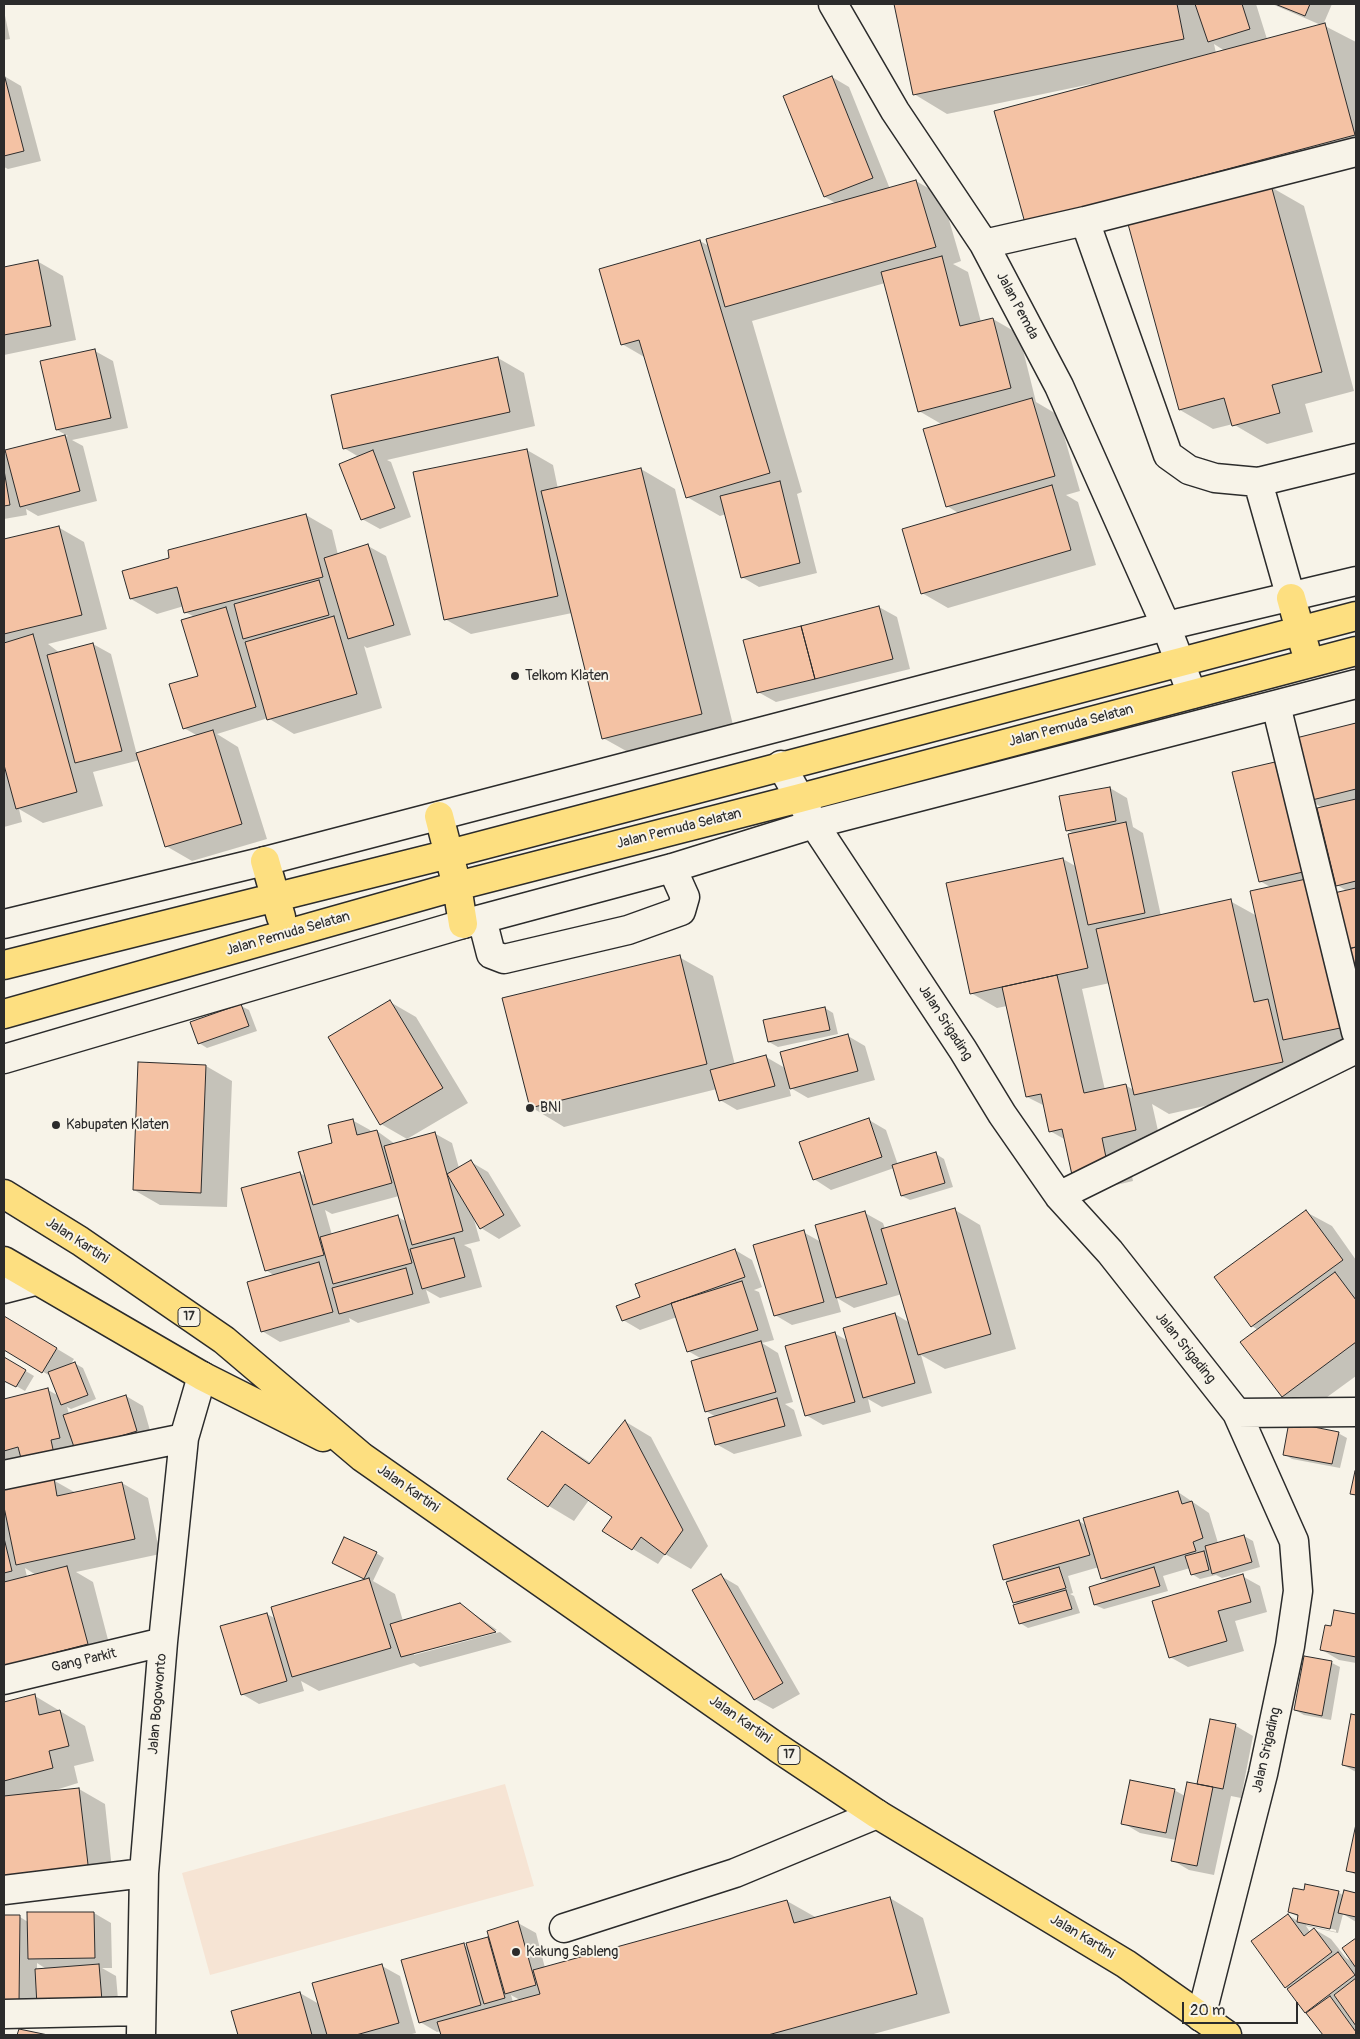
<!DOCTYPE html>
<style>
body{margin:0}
#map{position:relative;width:1360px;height:2039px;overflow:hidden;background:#f7f3e8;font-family:Pangolin,sans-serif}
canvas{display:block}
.frame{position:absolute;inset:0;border:5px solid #2b2b2b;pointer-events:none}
.scale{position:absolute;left:1182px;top:2002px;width:116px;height:22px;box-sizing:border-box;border:2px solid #2b2b2b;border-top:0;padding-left:6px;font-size:15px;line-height:18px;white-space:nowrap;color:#2b2b2b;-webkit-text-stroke:4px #f7f3e8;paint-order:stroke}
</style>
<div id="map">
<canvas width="1360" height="2039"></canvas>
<div class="frame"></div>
<div class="scale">20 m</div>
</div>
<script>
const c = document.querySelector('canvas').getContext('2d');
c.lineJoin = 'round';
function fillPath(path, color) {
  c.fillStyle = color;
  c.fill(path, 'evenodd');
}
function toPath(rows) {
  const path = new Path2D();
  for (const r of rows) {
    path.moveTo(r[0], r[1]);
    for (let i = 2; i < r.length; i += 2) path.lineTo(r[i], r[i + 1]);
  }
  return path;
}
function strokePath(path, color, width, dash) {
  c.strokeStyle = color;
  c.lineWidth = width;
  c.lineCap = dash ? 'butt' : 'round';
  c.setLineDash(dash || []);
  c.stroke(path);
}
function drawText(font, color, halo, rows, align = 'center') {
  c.font = font + ' Pangolin,sans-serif';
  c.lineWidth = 4;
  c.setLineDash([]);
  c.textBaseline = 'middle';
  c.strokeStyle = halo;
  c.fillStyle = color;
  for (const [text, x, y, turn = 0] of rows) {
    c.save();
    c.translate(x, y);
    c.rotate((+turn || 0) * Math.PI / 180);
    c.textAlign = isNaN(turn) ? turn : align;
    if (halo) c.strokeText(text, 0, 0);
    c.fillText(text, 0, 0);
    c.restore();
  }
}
fillPath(toPath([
 [505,1784,534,1886,210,1975,182,1873]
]), '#f6e4d4');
fillPath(toPath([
 [895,4,1256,4,1267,39,1321,25,1272,4,1332,4,1323,25,1356,42,1356,163,1269,186,1304,206,1354,391,1305,404,1313,432,1267,444,1233,424,1213,429,1180,410,1129,223,1059,241,1026,222,1091,84,947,114,914,94],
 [1214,44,1225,51,1216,53],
 [4,11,10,39,4,40],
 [4,76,21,86,41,161,8,169,4,167],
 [832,77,849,87,890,189,916,181,942,196,961,261,953,264,968,272,981,322,993,319,1019,334,1036,402,1058,415,1080,491,1066,495,1078,502,1096,565,948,608,922,593,960,514,947,506,943,425,919,411,885,283,752,321,802,492,797,494,817,573,759,587,742,577,726,514,720,516,687,497,646,358,622,344,700,241,709,246,837,204,825,197,784,96],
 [37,261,63,276,76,340,4,355,4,268],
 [95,351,113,361,128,428,72,440,83,446,97,501,38,516,26,509,27,515,4,519,4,453,7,455,6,451,68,436,57,430],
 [498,358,524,373,535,426,387,460,391,462,411,517,380,529,362,519,359,457,344,448],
 [527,450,553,465,558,489,641,469,675,489,735,733,637,757,603,738,572,613,471,634,445,619],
 [306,515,332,530,338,555,368,546,386,556,411,635,367,648,364,646,382,708,294,734,268,718,217,734,238,747,267,839,192,861,166,846,140,760,93,772,103,806,43,823,19,809,22,822,4,827,4,541,58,527,84,542,107,629,48,644,60,653,93,644,111,654,137,755,198,736,184,728,200,677,195,617,185,612,184,606,157,614,131,599,171,559],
 [879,607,897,617,910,669,776,702,758,692],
 [1356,724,1356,1044,1310,1054,1316,1081,1169,1114,1152,1104,1161,1144,1127,1152,1133,1181,1099,1189,1066,1140,1050,1131,1045,1106,1027,1097,1007,1006,997,1008,971,993,1063,859,1077,867,1074,834,1067,830,1110,788,1127,798,1133,827,1143,833,1161,916,1230,901,1257,916,1272,888,1260,881,1275,763,1293,773,1336,894,1347,891,1337,885,1323,808,1309,800,1294,739],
 [1110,983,1134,1090,1125,1085,1105,1090,1082,989],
 [679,957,713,976,735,1065,766,1057,785,1068,848,1036,865,1046,875,1080,808,1098,789,1087,791,1096,737,1110,720,1100,717,1089,564,1127,531,1107],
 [390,1002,416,1017,468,1103,407,1139,381,1124],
 [241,1006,249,1010,257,1031,207,1048,199,1043],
 [825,1008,833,1013,838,1034,778,1047,769,1042],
 [139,1063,206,1066,232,1081,227,1207,160,1205,134,1190],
 [352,1120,370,1130,371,1133,377,1131,395,1144,434,1133,452,1143,459,1168,471,1162,488,1172,521,1226,499,1239,481,1228,473,1216,480,1241,464,1245,471,1249,482,1287,440,1298,426,1290,430,1303,358,1323,349,1318,350,1322,280,1342,262,1331,275,1276,266,1270,300,1173,307,1177],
 [399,1196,407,1222,398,1217,332,1235,325,1210,332,1214],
 [869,1120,886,1130,898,1165,936,1154,944,1159,953,1187,910,1200,902,1196,894,1168,831,1190,814,1179],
 [955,1210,980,1225,1016,1349,945,1369,921,1355,932,1393,882,1407,868,1399,871,1412,823,1425,806,1415,834,1333,848,1341,895,1314,910,1323,902,1294,854,1308,837,1298,841,1312,792,1325,775,1315,803,1232,821,1242,865,1213,883,1223,885,1229],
 [1306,1212,1332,1226,1356,1260,1356,1376,1308,1411,1282,1396,1258,1330,1252,1326,1216,1278],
 [735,1250,752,1260,762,1287,754,1290,759,1292,774,1340,762,1343,778,1353,793,1402,785,1404,794,1410,802,1436,734,1454,716,1444,716,1417,706,1411,702,1359,688,1351,677,1317,640,1330,623,1320,642,1298],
 [4,1317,74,1359,70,1365,74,1363,83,1368,96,1399,71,1409,67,1407,69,1414,126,1396,143,1406,153,1441,4,1464,4,1400,48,1390,59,1396,52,1377,4,1349],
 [4,1358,34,1376,25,1391,4,1379],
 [626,1422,651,1437,708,1546,691,1569,665,1554,658,1564,633,1549,614,1517,589,1500,574,1521,549,1506,542,1432,591,1463],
 [1338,1433,1347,1438,1340,1468,1292,1459,1284,1454],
 [53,1480,76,1493,122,1483,148,1498,160,1554,76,1572,93,1582,113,1659,4,1687,4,1490],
 [25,1568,36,1575,27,1577],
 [1178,1492,1209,1513,1218,1543,1244,1536,1253,1541,1260,1567,1222,1578,1216,1575,1200,1579,1192,1574,1190,1568,1163,1576,1168,1591,1104,1609,1095,1605,1110,1582,1102,1578,1099,1567,1068,1576,1073,1593,1070,1594,1074,1596,1080,1613,1028,1628,1020,1623,1019,1605,1014,1602,1009,1582,1004,1579,1079,1521,1087,1526],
 [376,1553,384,1558,373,1581,395,1594,403,1621,460,1604,497,1630,414,1653,414,1655,500,1632,512,1642,420,1667,414,1663,319,1691,301,1681,304,1691,259,1704,242,1694,267,1614,276,1619,367,1580,342,1567],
 [721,1576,738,1586,800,1694,773,1709,755,1699],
 [1242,1576,1260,1586,1267,1612,1235,1621,1244,1651,1188,1667,1170,1657],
 [1335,1611,1356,1615,1356,1663,1339,1660,1322,1650,1332,1628],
 [1305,1657,1332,1663,1340,1667,1331,1720,1304,1715,1295,1710],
 [35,1696,85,1726,94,1761,74,1766,78,1783,46,1793,79,1789,105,1804,114,1888,4,1896,4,1703],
 [1352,1716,1356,1716,1356,1772,1343,1765],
 [1211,1721,1236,1726,1253,1736,1241,1798,1231,1796,1214,1875,1189,1870,1172,1860,1176,1840,1140,1833,1123,1823,1174,1790,1185,1796,1198,1786],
 [1356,1830,1356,1875,1348,1870],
 [1345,1891,1356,1894,1356,1922,1343,1914,1338,1933,1306,1926,1310,1932,1314,1929,1331,1939,1346,1958,1354,1963,1343,1949,1356,1939,1356,2035,1325,2035,1286,1987,1288,1915,1298,1921,1299,1917,1289,1912,1338,1892,1344,1896],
 [1306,1922,1336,1930,1336,1932,1306,1925],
 [890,1898,923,1918,950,2013,870,2035,442,2035,441,2031,437,2032,420,2022,463,1945,469,1948,488,1939,492,1941,518,1923,536,1933,545,1968,787,1901,817,1918],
 [511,1995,520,2000,513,2002],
 [94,1913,111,1923,112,1968,102,1968,116,1976,119,2011,4,2013,4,1917,20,1917,28,1922],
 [37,1963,48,1970,37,1970],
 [382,1966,400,1976,416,2033,408,2035,240,2035,233,2012,300,1993,319,2004]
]), '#0003');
const building = toPath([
 [894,4,1177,4,1184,39,913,95,894,4],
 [1195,4,1242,4,1250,29,1208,42,1195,4],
 [1275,4,1310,4,1305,16,1275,4],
 [1325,23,1355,135,1025,223,994,111,1325,23],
 [4,74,24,151,4,156,4,74],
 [832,76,873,178,824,197,783,96,832,76],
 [916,180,936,247,725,307,706,239,916,180],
 [1271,185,1322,372,1272,385,1280,413,1232,426,1224,398,1179,410,1128,224,1271,185],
 [700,240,770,473,686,498,639,340,621,345,599,269,700,240],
 [942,256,960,326,993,318,1011,388,918,412,881,272,942,256],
 [38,260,51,326,4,335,4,267,38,260],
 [95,349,111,418,56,430,40,361,95,349],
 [498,357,510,412,343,449,331,395,498,357],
 [1032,398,1055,476,946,507,923,429,1032,398],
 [65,435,80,491,20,507,5,450,65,435],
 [527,449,558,596,444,620,413,472,527,449],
 [373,450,395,508,361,520,339,464,373,450],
 [641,468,702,714,602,739,541,491,641,468],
 [4,470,10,505,4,506,4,470],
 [780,481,800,563,741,578,720,496,780,481],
 [1052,485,1071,550,921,594,902,529,1052,485],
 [306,514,323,577,184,613,177,587,130,599,122,571,169,558,168,550,306,514],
 [59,526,82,615,4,634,4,539,59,526],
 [368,544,394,625,348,639,324,558,368,544],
 [319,580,329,615,243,639,234,604,319,580],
 [879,606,893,659,815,679,801,626,879,606],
 [226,607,256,707,183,729,169,684,198,676,181,620,226,607],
 [334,616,357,694,267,720,245,642,334,616],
 [801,626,815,679,757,693,743,640,801,626],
 [33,634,77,792,16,809,4,765,4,643,33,634],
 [93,643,122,751,75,763,47,655,93,643],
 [1356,723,1356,789,1308,801,1292,739,1356,723],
 [213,730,242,824,165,847,136,753,213,730],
 [1275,762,1303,872,1259,882,1232,772,1275,762],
 [1110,787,1116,821,1066,831,1059,796,1110,787],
 [1356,799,1356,881,1336,886,1317,808,1356,799],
 [1126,822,1145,913,1088,925,1068,834,1126,822],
 [1063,858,1088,968,970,994,946,883,1063,858],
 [1311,878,1345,1027,1283,1040,1250,891,1311,878],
 [1356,888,1356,947,1348,949,1334,893,1356,888],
 [1231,899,1254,1002,1268,999,1283,1062,1134,1095,1096,929,1231,899],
 [1356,947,1356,981,1348,949,1356,947],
 [680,955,707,1064,530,1108,502,998,680,955],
 [1057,975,1084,1093,1126,1084,1136,1130,1102,1138,1108,1167,1072,1175,1062,1129,1049,1132,1041,1094,1026,1097,1002,987,1057,975],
 [390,1000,443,1088,380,1125,328,1037,390,1000],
 [241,1004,249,1026,198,1044,190,1022,241,1004],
 [825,1007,830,1030,768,1042,763,1020,825,1007],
 [848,1034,858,1071,790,1089,780,1052,848,1034],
 [766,1055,775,1086,719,1101,710,1070,766,1055],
 [138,1062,206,1065,201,1193,133,1190,138,1062],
 [869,1118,882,1157,813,1180,799,1142,869,1118],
 [353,1119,357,1135,377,1130,392,1183,313,1205,298,1152,332,1143,328,1125,353,1119],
 [435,1132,463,1231,412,1245,384,1146,435,1132],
 [936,1152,945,1183,901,1196,892,1165,936,1152],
 [471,1160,504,1215,480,1229,447,1174,471,1160],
 [300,1172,324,1255,265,1271,241,1188,300,1172],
 [955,1208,991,1334,918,1355,881,1229,955,1208],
 [1306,1210,1343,1260,1251,1327,1214,1277,1306,1210],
 [865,1211,887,1284,836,1298,815,1225,865,1211],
 [398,1215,412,1263,333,1284,320,1237,398,1215],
 [804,1230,824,1302,774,1316,753,1245,804,1230],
 [454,1238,465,1277,422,1289,410,1249,454,1238],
 [735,1249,745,1277,622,1321,616,1306,640,1297,635,1284,735,1249],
 [319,1262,333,1312,261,1332,247,1282,319,1262],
 [406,1268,413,1294,339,1314,332,1288,406,1268],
 [1335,1272,1356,1300,1356,1342,1282,1397,1240,1342,1335,1272],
 [742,1281,758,1330,687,1352,671,1303,742,1281],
 [895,1313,915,1383,863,1398,843,1328,895,1313],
 [4,1316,57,1348,42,1373,4,1350,4,1316],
 [835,1332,855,1402,805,1416,785,1346,835,1332],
 [761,1341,776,1392,705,1412,691,1361,761,1341],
 [4,1357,26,1370,16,1387,4,1381,4,1357],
 [75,1362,88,1395,61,1405,48,1372,75,1362],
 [48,1388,60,1438,51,1440,54,1454,22,1462,18,1447,4,1451,4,1399,48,1388],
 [126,1395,137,1431,75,1450,63,1415,126,1395],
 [777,1398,785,1426,715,1445,708,1418,777,1398],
 [625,1420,683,1530,665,1555,641,1537,632,1550,602,1531,612,1517,565,1484,548,1507,507,1479,542,1431,589,1464,625,1420],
 [1289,1422,1339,1432,1332,1464,1283,1455,1289,1422],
 [1355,1471,1356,1471,1356,1495,1350,1494,1355,1471],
 [54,1478,57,1496,122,1482,135,1539,16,1565,4,1507,4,1489,54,1478],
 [1178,1491,1182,1504,1192,1501,1203,1538,1193,1542,1196,1551,1101,1579,1083,1518,1178,1491],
 [1079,1520,1090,1555,1003,1580,993,1545,1079,1520],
 [1244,1535,1252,1562,1212,1574,1205,1546,1244,1535],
 [344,1537,377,1552,364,1579,332,1563,344,1537],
 [4,1538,12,1571,4,1573,4,1538],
 [1204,1551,1209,1570,1191,1575,1185,1556,1204,1551],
 [67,1566,88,1644,4,1666,4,1582,67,1566],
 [1059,1567,1066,1588,1013,1603,1006,1582,1059,1567],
 [1154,1567,1160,1586,1094,1605,1089,1587,1154,1567],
 [721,1574,783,1683,754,1700,692,1590,721,1574],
 [1243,1574,1251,1602,1218,1611,1227,1641,1169,1658,1152,1601,1243,1574],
 [369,1578,391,1648,292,1677,271,1607,369,1578],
 [1066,1590,1072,1609,1019,1624,1013,1605,1066,1590],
 [460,1603,496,1632,401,1657,390,1624,460,1603],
 [1334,1610,1356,1614,1356,1657,1320,1650,1325,1625,1331,1626,1334,1610],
 [267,1613,287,1681,241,1695,220,1626,267,1613],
 [1304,1656,1332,1661,1322,1716,1294,1710,1304,1656],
 [35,1694,39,1715,60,1710,69,1746,49,1751,53,1768,4,1781,4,1702,35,1694],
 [1351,1714,1356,1715,1356,1768,1342,1765,1351,1714],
 [1210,1719,1236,1724,1223,1789,1197,1784,1210,1719],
 [1130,1780,1175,1789,1166,1833,1121,1824,1130,1780],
 [1187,1782,1213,1787,1197,1866,1171,1861,1187,1782],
 [79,1788,89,1873,4,1882,4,1796,79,1788],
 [1356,1824,1356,1873,1346,1871,1356,1824],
 [1305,1884,1339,1891,1330,1929,1297,1922,1298,1915,1288,1912,1293,1888,1304,1890,1305,1884],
 [1344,1890,1356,1893,1356,1917,1338,1913,1344,1890],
 [890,1897,917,1994,768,2035,441,2035,437,2022,540,1994,533,1970,787,1900,794,1923,890,1897],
 [27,1912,94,1912,95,1958,28,1959,27,1912],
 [1288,1914,1304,1936,1314,1928,1332,1952,1285,1988,1251,1941,1288,1914],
 [4,1915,20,1915,19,2004,4,2003,4,1915],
 [518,1921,536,1985,505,1994,487,1931,518,1921],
 [488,1937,505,1998,484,2004,466,1943,488,1937],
 [1356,1938,1356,1968,1342,1948,1356,1938],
 [464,1943,481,2005,419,2023,401,1960,464,1943],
 [1338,1952,1355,1975,1305,2013,1287,1989,1338,1952],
 [99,1964,102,2001,37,2006,35,1969,99,1964],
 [382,1964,399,2023,356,2035,327,2035,312,1983,382,1964],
 [1356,1978,1356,2026,1334,1995,1356,1978],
 [300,1992,312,2035,238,2035,231,2011,300,1992],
 [1330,1996,1356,2032,1356,2035,1323,2035,1306,2013,1330,1996],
 [19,2029,48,2035,17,2035,19,2029]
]);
fillPath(building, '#f4c2a4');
strokePath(building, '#2b2b2b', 1);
const minor = toPath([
 [833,4,895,111,984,244,1059,386,1166,626,1192,694],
 [1085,221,1168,455,1189,470,1215,478,1258,482,1356,458],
 [984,244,1085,221,1356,152],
 [1258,482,1291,598],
 [1276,705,1356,1032],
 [781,765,814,824,963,1050,1002,1114,1059,1196,1110,1252,1237,1413,1294,1541,1298,1591,1290,1646,1263,1774,1201,2017],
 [482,919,491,954,504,959,628,930,681,911,685,897,672,868],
 [4,924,265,861,1166,626,1356,581],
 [4,1059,463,924,672,868,814,824,1356,684],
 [1059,1196,1356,1049],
 [4,1289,35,1281],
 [1237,1413,1356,1412],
 [4,1475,184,1438],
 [4,1680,163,1642],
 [4,1890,144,1873],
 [564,1928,735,1873,877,1814],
 [4,2014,140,2011],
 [141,2035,144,1873,163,1642,184,1438,202,1376]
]);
const major = toPath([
 [1291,598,1305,648],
 [439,816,457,886,463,924],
 [265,861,281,917],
 [4,965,449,854,1356,616],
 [4,1014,457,886,800,798,1356,651]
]);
const highway = toPath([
 [4,1194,80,1241,224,1340,362,1457,778,1748,877,1814,1126,1964,1227,2035],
 [4,1261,202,1376,323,1437]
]);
strokePath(minor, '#2b2b2b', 31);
strokePath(major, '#2b2b2b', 31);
strokePath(highway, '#2b2b2b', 31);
strokePath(minor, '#f7f3e8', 28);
strokePath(major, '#fddf80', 28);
strokePath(highway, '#fddf80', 28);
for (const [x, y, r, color] of [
 [515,676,5,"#2b2b2b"],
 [530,1108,5,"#2b2b2b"],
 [56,1125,5,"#2b2b2b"],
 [516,1952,5,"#2b2b2b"]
]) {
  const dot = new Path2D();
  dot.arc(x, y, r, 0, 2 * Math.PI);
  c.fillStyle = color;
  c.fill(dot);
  strokePath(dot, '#f7f3e8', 2);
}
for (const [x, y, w] of [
 [189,1317,22],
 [789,1755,22]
]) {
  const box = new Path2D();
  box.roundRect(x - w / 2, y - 9.5, w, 19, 4);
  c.fillStyle = '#f7f3e8';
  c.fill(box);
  strokePath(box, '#2b2b2b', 1);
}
drawText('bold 12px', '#2b2b2b', null, [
 ["17",189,1317],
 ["17",789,1755]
]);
drawText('14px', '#2b2b2b', '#f7f3e8', [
 ["Jalan Pemda",1017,306,62],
 ["Jalan Pemuda Selatan",1071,726,-15],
 ["Jalan Pemuda Selatan",679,829,-14],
 ["Jalan Pemuda Selatan",288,934,-16],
 ["Jalan Srigading",945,1023,57],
 ["Jalan Kartini",77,1241,33],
 ["Jalan Srigading",1185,1348,51],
 ["Jalan Kartini",408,1489,35],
 ["Gang Parkit",84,1661,-13],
 ["Jalan Bogowonto",158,1704,-85],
 ["Jalan Kartini",740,1720,35],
 ["Jalan Srigading",1267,1750,-77],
 ["Jalan Kartini",1082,1937,31]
]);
drawText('14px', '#2b2b2b', '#f7f3e8', [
 ["Telkom Klaten",525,676],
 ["BNI",540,1108],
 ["Kabupaten Klaten",66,1125],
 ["Kakung Sableng",526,1952]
], 'left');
</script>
